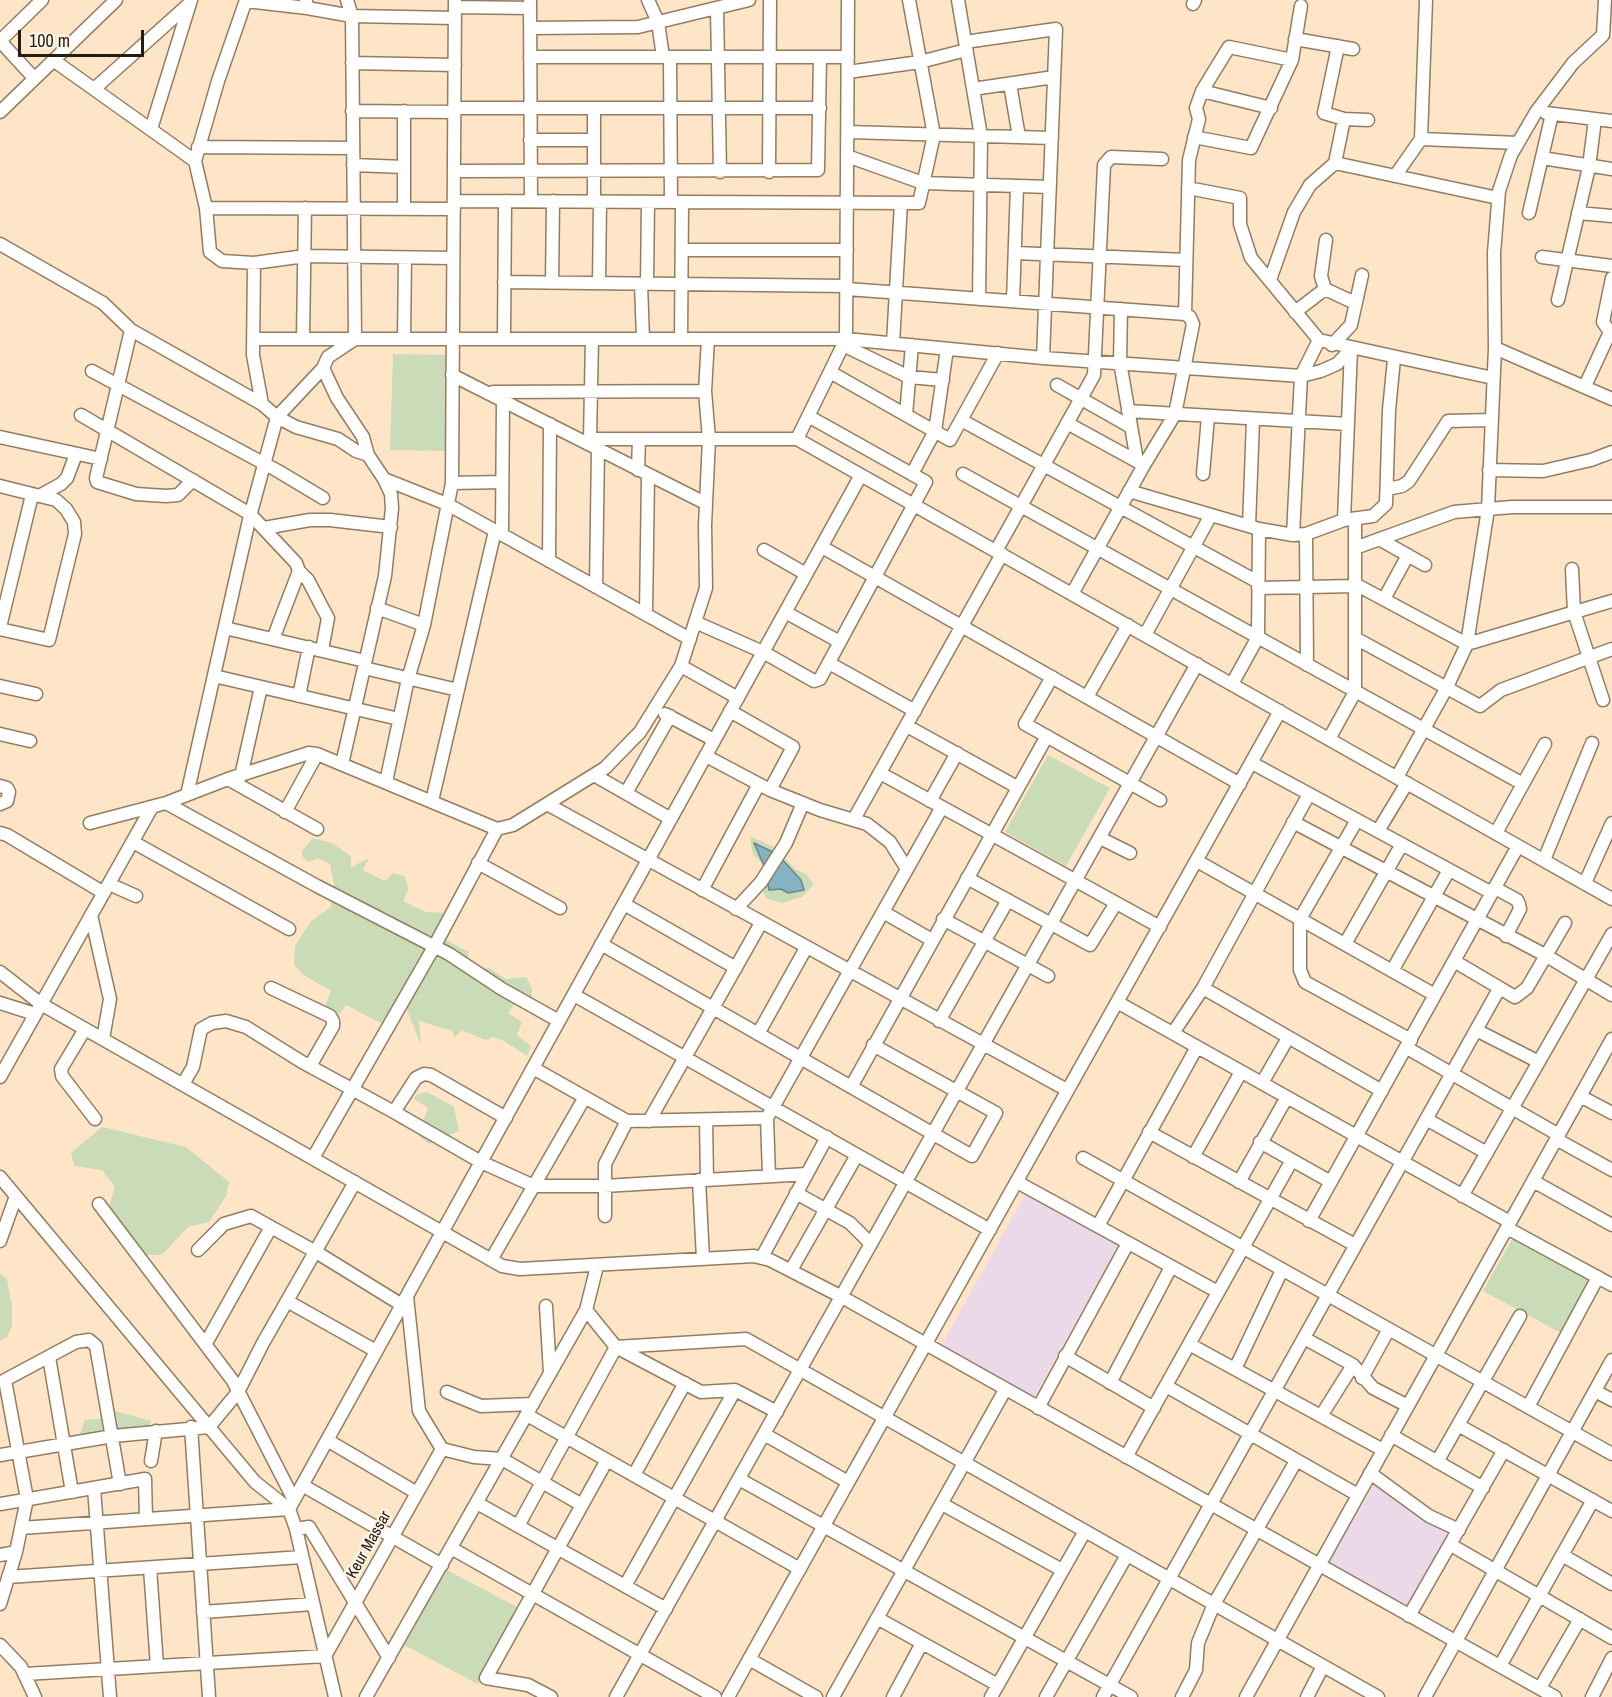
<!DOCTYPE html>
<style>
body{margin:0}
#map{position:relative;width:1612px;height:1697px;overflow:hidden;background:#fee5c7;font-family:"Archivo Narrow",sans-serif}
canvas{display:block}
.scale{position:absolute;left:18px;top:30px;width:126px;height:27px;box-sizing:border-box;border:3px solid #261d12;border-top:0;padding-left:8px;font-size:18px;line-height:21px;white-space:nowrap;color:#261d12;-webkit-text-stroke:4px #fff5e9;paint-order:stroke}
</style>
<div id="map">
<canvas width="1612" height="1697"></canvas>
<div class="scale">100 m</div>
</div>
<script>
const c = document.querySelector('canvas').getContext('2d');
c.lineJoin = 'round';
function fillPath(path, color) {
  c.fillStyle = color;
  c.fill(path, 'evenodd');
}
function toPath(rows) {
  const path = new Path2D();
  for (const r of rows) {
    path.moveTo(r[0], r[1]);
    for (let i = 2; i < r.length; i += 2) path.lineTo(r[i], r[i + 1]);
  }
  return path;
}
function strokePath(path, color, width, dash) {
  c.strokeStyle = color;
  c.lineWidth = width;
  c.lineCap = dash ? 'butt' : 'round';
  c.setLineDash(dash || []);
  c.stroke(path);
}
function drawText(font, color, halo, rows, align = 'center') {
  c.font = font + ' "Archivo Narrow",sans-serif';
  c.lineWidth = 4.5;
  c.setLineDash([]);
  c.textBaseline = 'middle';
  c.strokeStyle = halo;
  c.fillStyle = color;
  for (const [text, x, y, turn = 0] of rows) {
    c.save();
    c.translate(x, y);
    c.rotate((+turn || 0) * Math.PI / 180);
    c.textAlign = isNaN(turn) ? turn : align;
    if (halo) c.strokeText(text, 0, 0);
    c.fillText(text, 0, 0);
    c.restore();
  }
}
fillPath(toPath([
 [1026,1193,1119,1244,1034,1397,941,1346],
 [1376,1481,1454,1525,1407,1608,1329,1563]
]), '#ebd9e9');
fillPath(toPath([
 [393,354,451,355,448,451,390,450],
 [1048,755,1110,788,1066,866,1005,832],
 [750,836,776,848,795,869,806,874,814,884,802,897,782,903,766,898,758,882,763,865,753,854],
 [313,838,332,843,351,856,351,867,369,858,363,870,385,881,393,873,404,876,409,888,403,901,426,912,448,913,440,937,469,952,467,964,478,969,489,968,506,979,526,977,532,988,531,1002,516,1002,508,1013,522,1022,517,1035,531,1046,527,1056,504,1041,493,1037,485,1040,462,1030,455,1037,452,1031,419,1021,421,1045,406,1007,384,1025,346,1005,340,1014,324,1008,331,991,304,975,294,965,295,946,311,921,331,907,334,885,330,864,318,858,309,862,303,858,302,851],
 [427,1092,454,1107,459,1131,429,1144,419,1136,415,1129,399,1125,398,1116,422,1123,428,1108,414,1099,416,1095],
 [102,1127,186,1147,229,1182,226,1196,209,1222,188,1227,162,1255,139,1255,106,1218,115,1187,102,1170,74,1166,71,1153],
 [1514,1236,1593,1279,1563,1334,1483,1291],
 [0,1274,7,1279,12,1306,12,1326,7,1337,0,1341],
 [112,1410,151,1421,149,1431,128,1430,117,1442,74,1448,85,1420,111,1418],
 [445,1569,519,1608,478,1684,404,1645]
]), '#cadbb7');
const water = toPath([
 [754,843,777,854,801,880,804,890,788,893,781,889,769,890,765,868,754,843]
]);
fillPath(water, '#85b3c2');
strokePath(water, '#68868d', 1.5);
const minor = toPath([
 [246,0,218,81,195,161,206,208,210,252,222,261,254,263,305,256,453,258],
 [306,0,307,8,352,16,455,18],
 [530,0,531,201],
 [648,0,658,22,663,57],
 [958,0,981,136,979,299],
 [246,1,307,8],
 [1193,4,1195,0],
 [455,7,530,8],
 [717,8,720,172],
 [530,28,638,27,749,0],
 [1295,39,1353,49],
 [0,41,42,0],
 [0,41,34,78],
 [965,42,1056,29,1043,358],
 [1338,46,1324,113,1344,119,1368,120],
 [530,57,848,57],
 [670,57,671,202],
 [53,60,195,161],
 [352,63,455,65],
 [848,72,920,62,966,50],
 [1010,84,1019,137],
 [94,89,189,4],
 [973,89,1054,77],
 [1202,91,1271,108],
 [455,108,820,108],
 [594,108,594,202],
 [352,111,455,112],
 [404,111,404,209],
 [0,112,116,0],
 [1546,113,1612,121],
 [151,129,191,0],
 [848,132,1052,138],
 [1194,137,1251,148,1292,60,1301,6],
 [1421,139,1518,143],
 [530,140,594,140],
 [198,147,353,148],
 [847,156,923,183,1050,187],
 [1542,158,1612,169],
 [1335,163,1498,198],
 [353,165,404,167],
 [454,171,818,170,820,57],
 [769,172,770,0],
 [1395,176,1421,139,1426,0],
 [1188,188,1240,198,1240,224,1251,258,1319,340,1493,378],
 [454,201,919,203,934,135,909,0],
 [206,208,454,209],
 [1529,213,1552,114],
 [1578,213,1612,216],
 [1326,240,1321,276,1325,289,1355,303],
 [0,244,103,303,131,330,262,404,277,417,296,427,338,439,356,451,368,455],
 [682,250,847,250],
 [1015,253,1186,260],
 [1542,257,1612,266],
 [254,263,253,355,262,404],
 [1270,280,1294,212,1310,185,1335,163,1344,119],
 [504,282,847,286],
 [552,283,553,201],
 [599,283,600,202],
 [641,284,643,339],
 [647,284,648,202],
 [847,289,1185,314,1190,317,1193,324,1175,414,1144,465,1072,594],
 [1558,300,1589,167,1595,119],
 [1013,301,1017,186],
 [1121,309,1120,362,1137,461],
 [1295,312,1325,289],
 [1185,314,1189,160,1199,119,1196,108,1202,91,1229,47,1292,60],
 [131,330,96,478,97,482,136,494,166,496,178,495,193,480],
 [255,339,846,339,1043,358,1301,376,1321,371,1337,364,1351,349,1344,520],
 [303,339,305,208],
 [404,339,405,258],
 [504,339,505,201],
 [681,339,682,202],
 [893,343,901,203],
 [843,345,909,377,943,380],
 [1332,345,1351,325,1362,275],
 [1495,348,1612,399],
 [92,371,278,471,323,498],
 [830,372,950,440,998,353],
 [452,375,705,503],
 [1057,385,1131,427],
 [1585,386,1610,332,1603,322,1612,278],
 [493,392,705,391],
 [1128,411,1348,424],
 [81,415,250,514,296,563,299,571,308,580,322,607,328,618,322,650],
 [906,415,912,345],
 [961,420,1258,582],
 [1067,423,1140,463],
 [0,437,101,459],
 [590,439,797,439,1612,899],
 [797,439,846,339,848,0],
 [587,443,590,439,592,339],
 [638,470,639,439],
 [1489,470,1543,471,1591,460,1612,452],
 [912,474,935,431,947,349],
 [963,474,1523,784],
 [1203,474,1208,417],
 [384,479,447,504,690,639],
 [452,483,502,482],
 [0,486,56,500,66,509,74,522,75,534,49,640,0,629],
 [1387,489,1402,486,1409,481,1448,421,1491,420],
 [1129,491,1259,529,1293,535,1306,534,1344,520,1373,516,1386,504,1389,410,1394,359],
 [39,496,61,484,67,478,76,454],
 [1249,526,1253,420],
 [264,528,310,520,330,520,391,527],
 [502,534,503,399],
 [1306,534,1307,665],
 [1293,535,1301,376,1319,340],
 [1379,539,1425,565],
 [822,547,1240,784],
 [1355,548,1454,512,1512,507,1612,507],
 [764,550,806,574],
 [996,551,1094,375,1104,165,1111,157,1162,159],
 [549,561,550,424],
 [1572,569,1574,612,1603,700],
 [1355,584,1467,644,1612,601],
 [596,587,598,449],
 [1258,588,1355,586],
 [1384,599,1408,555],
 [377,608,424,625],
 [785,612,840,642],
 [646,614,648,475],
 [695,622,763,652,814,681,820,679,926,482,808,416],
 [0,627,32,495],
 [225,628,365,661],
 [1145,635,1211,515],
 [1355,638,1480,706,1501,690,1612,649],
 [273,639,299,571],
 [829,663,915,711],
 [681,666,738,698],
 [364,668,458,690],
 [214,676,399,719],
 [1052,677,1025,724,1160,800],
 [1232,684,1258,637,1259,529],
 [0,686,36,694],
 [299,696,309,647],
 [1087,697,1128,625],
 [730,711,793,747,770,790],
 [665,714,714,740],
 [907,726,1017,787],
 [0,734,30,741],
 [1329,739,1355,692,1355,519],
 [706,756,770,790,820,810,867,824,890,842,907,869],
 [1252,763,1492,893],
 [342,764,385,576,392,508,391,494,384,479,368,455,363,437,337,398,323,368,328,357,355,339,352,16,347,0],
 [880,773,1160,927],
 [594,775,671,819],
 [241,776,261,687],
 [1397,777,1446,689,1467,644,1488,509,1495,348,1494,253,1499,191,1511,155,1536,112,1573,63,1603,35,1605,0],
 [228,779,317,829],
 [386,782,408,679,424,625,452,483,455,0],
 [0,786,7,788,9,792,7,801,0,804],
 [626,793,670,716],
 [187,795,249,520,277,417,323,368],
 [432,801,495,531],
 [930,801,957,753],
 [166,803,317,886,449,954,502,989,559,1021],
 [547,804,1067,1090],
 [285,812,317,754],
 [854,819,1002,554],
 [1357,820,1300,919,1300,970,1305,982,1411,1040],
 [1293,822,1545,955,1612,995],
 [90,823,166,803,228,779,309,753,317,754,497,829,513,825,605,768,640,732,681,666,706,588,705,525,709,439,705,391,708,339],
 [1378,831,1407,783],
 [0,833,7,835,104,893],
 [1496,833,1545,744],
 [1100,838,1130,853],
 [133,842,289,929],
 [1544,860,1592,743],
 [1197,861,1435,995],
 [478,863,560,908],
 [967,878,1090,945,1116,903],
 [1585,883,1612,823],
 [109,884,136,896],
 [1495,888,1517,900,1519,904,1520,909,1506,936],
 [702,890,759,784],
 [624,904,736,968],
 [736,909,761,882,786,843,803,803],
 [883,912,932,940],
 [91,915,110,999,103,1039],
 [943,919,1048,976],
 [601,944,972,1156,996,1113,873,1045],
 [1345,944,1402,844],
 [1454,961,1515,997,1527,988,1565,923],
 [1392,971,1449,870],
 [0,972,41,1004,502,1266,520,1269,754,1256,770,1260,842,1297,1555,1697],
 [271,988,330,1016,333,1021,333,1026,310,1066],
 [1203,988,1382,1091],
 [574,995,990,1230],
 [1117,1002,1510,1222],
 [0,1003,35,1014],
 [939,1021,1008,900],
 [85,1029,61,1069,62,1076,95,1119],
 [1476,1030,1539,1062],
 [1173,1033,1203,988,1309,794],
 [758,1034,806,948],
 [1407,1048,1559,1135],
 [533,1068,627,1121,767,1118],
 [0,1077,152,807],
 [1262,1083,1288,1038],
 [183,1084,193,1067,201,1029,212,1023,226,1021,246,1027,302,1062,394,1112,416,1078,424,1074,431,1075,506,1118],
 [851,1087,1047,736],
 [1580,1096,1612,1113],
 [394,1112,481,1162,534,1186,604,1186,807,1174],
 [1426,1119,1487,1153],
 [706,1120,707,1180],
 [649,1121,761,923],
 [1149,1132,1355,1245],
 [1556,1139,1612,1170],
 [1260,1142,1331,1182],
 [1193,1157,1241,1072],
 [313,1158,434,947,497,829],
 [1083,1158,1612,1454],
 [769,1176,767,1118,942,807],
 [0,1177,255,1482,289,1509,296,1529,335,1697],
 [699,1180,703,1259],
 [1533,1181,1612,1225],
 [1017,1182,1218,1292],
 [1239,1182,1287,1097],
 [796,1193,850,1223,871,1244],
 [1462,1196,1612,934],
 [99,1204,233,1381,294,1500],
 [605,1216,605,1164,627,1121],
 [1309,1221,1518,846],
 [1098,1226,1197,1047],
 [1507,1228,1612,1285],
 [0,1241,16,1196],
 [198,1250,224,1224,251,1216,316,1252,402,1305],
 [762,1257,827,1137],
 [491,1260,585,1097],
 [791,1270,857,1155],
 [407,1296,419,1411,442,1449,474,1457,502,1459,582,1505],
 [287,1301,376,1351],
 [546,1306,550,1373],
 [586,1310,616,1347,701,1392,735,1390,625,1586],
 [1304,1338,1353,1365,1373,1388,1408,1406],
 [206,1343,271,1227],
 [1189,1344,1383,1450],
 [616,1347,746,1339,1378,1697],
 [1065,1356,1154,1408],
 [49,1357,72,1492],
 [1235,1369,1282,1270],
 [1362,1378,1389,1329],
 [1110,1383,1171,1267],
 [1166,1386,1358,1495],
 [735,1390,777,1412],
 [1595,1391,1612,1400],
 [447,1392,481,1406,533,1404],
 [1528,1407,1598,1277],
 [1038,1408,1128,1243],
 [527,1415,800,1569],
 [1321,1416,1353,1365],
 [1458,1425,1612,1511],
 [191,1427,209,1697],
 [764,1434,848,1482],
 [1391,1435,1483,1488],
 [327,1440,417,1493],
 [0,1455,113,1436,209,1427,238,1392,263,1343,355,1182],
 [1126,1457,1292,1160],
 [151,1461,156,1431],
 [1437,1462,1520,1316],
 [1370,1473,1429,1516,1459,1530],
 [634,1475,685,1383],
 [739,1479,1131,1697],
 [302,1485,442,1565],
 [94,1488,110,1697],
 [477,1503,666,1609],
 [0,1504,145,1479,146,1519],
 [942,1504,1062,1570],
 [289,1509,861,475],
 [518,1526,616,1347],
 [21,1528,289,1509],
 [296,1529,309,1527,389,1658],
 [1451,1545,1612,1638],
 [451,1548,715,1697],
 [0,1555,16,1552],
 [1562,1555,1612,1584],
 [150,1568,157,1666],
 [8,1577,302,1557],
 [0,1604,16,1552,27,1499,5,1380,76,1342,89,1340,96,1346,120,1484],
 [203,1612,313,1604],
 [1409,1616,1504,1450],
 [877,1618,998,1685],
 [0,1645,21,1667,35,1697],
 [749,1659,816,1697],
 [1500,1666,1593,1500],
 [25,1674,325,1656,442,1449],
 [1540,1688,1580,1619],
 [366,1697,586,1310,597,1266],
 [551,1697,528,1685,486,1678,607,1460],
 [616,1697,1197,664],
 [728,1697,1280,711],
 [833,1697,1005,1390],
 [893,1697,922,1643],
 [991,1697,1085,1531],
 [1046,1697,1127,1555],
 [1103,1697,1499,989],
 [1182,1697,1196,1670,1198,1643,1214,1604,1296,1461],
 [1246,1697,1612,1039],
 [1307,1697,1323,1666],
 [1425,1697,1612,1360],
 [1592,1697,1612,1658]
]);
strokePath(minor, '#927d61', 15);
strokePath(minor, '#fff', 12);
drawText('16px', '#261d12', '#fff5e9', [
 ["Keur Massar",369,1545,-61]
]);
</script>
